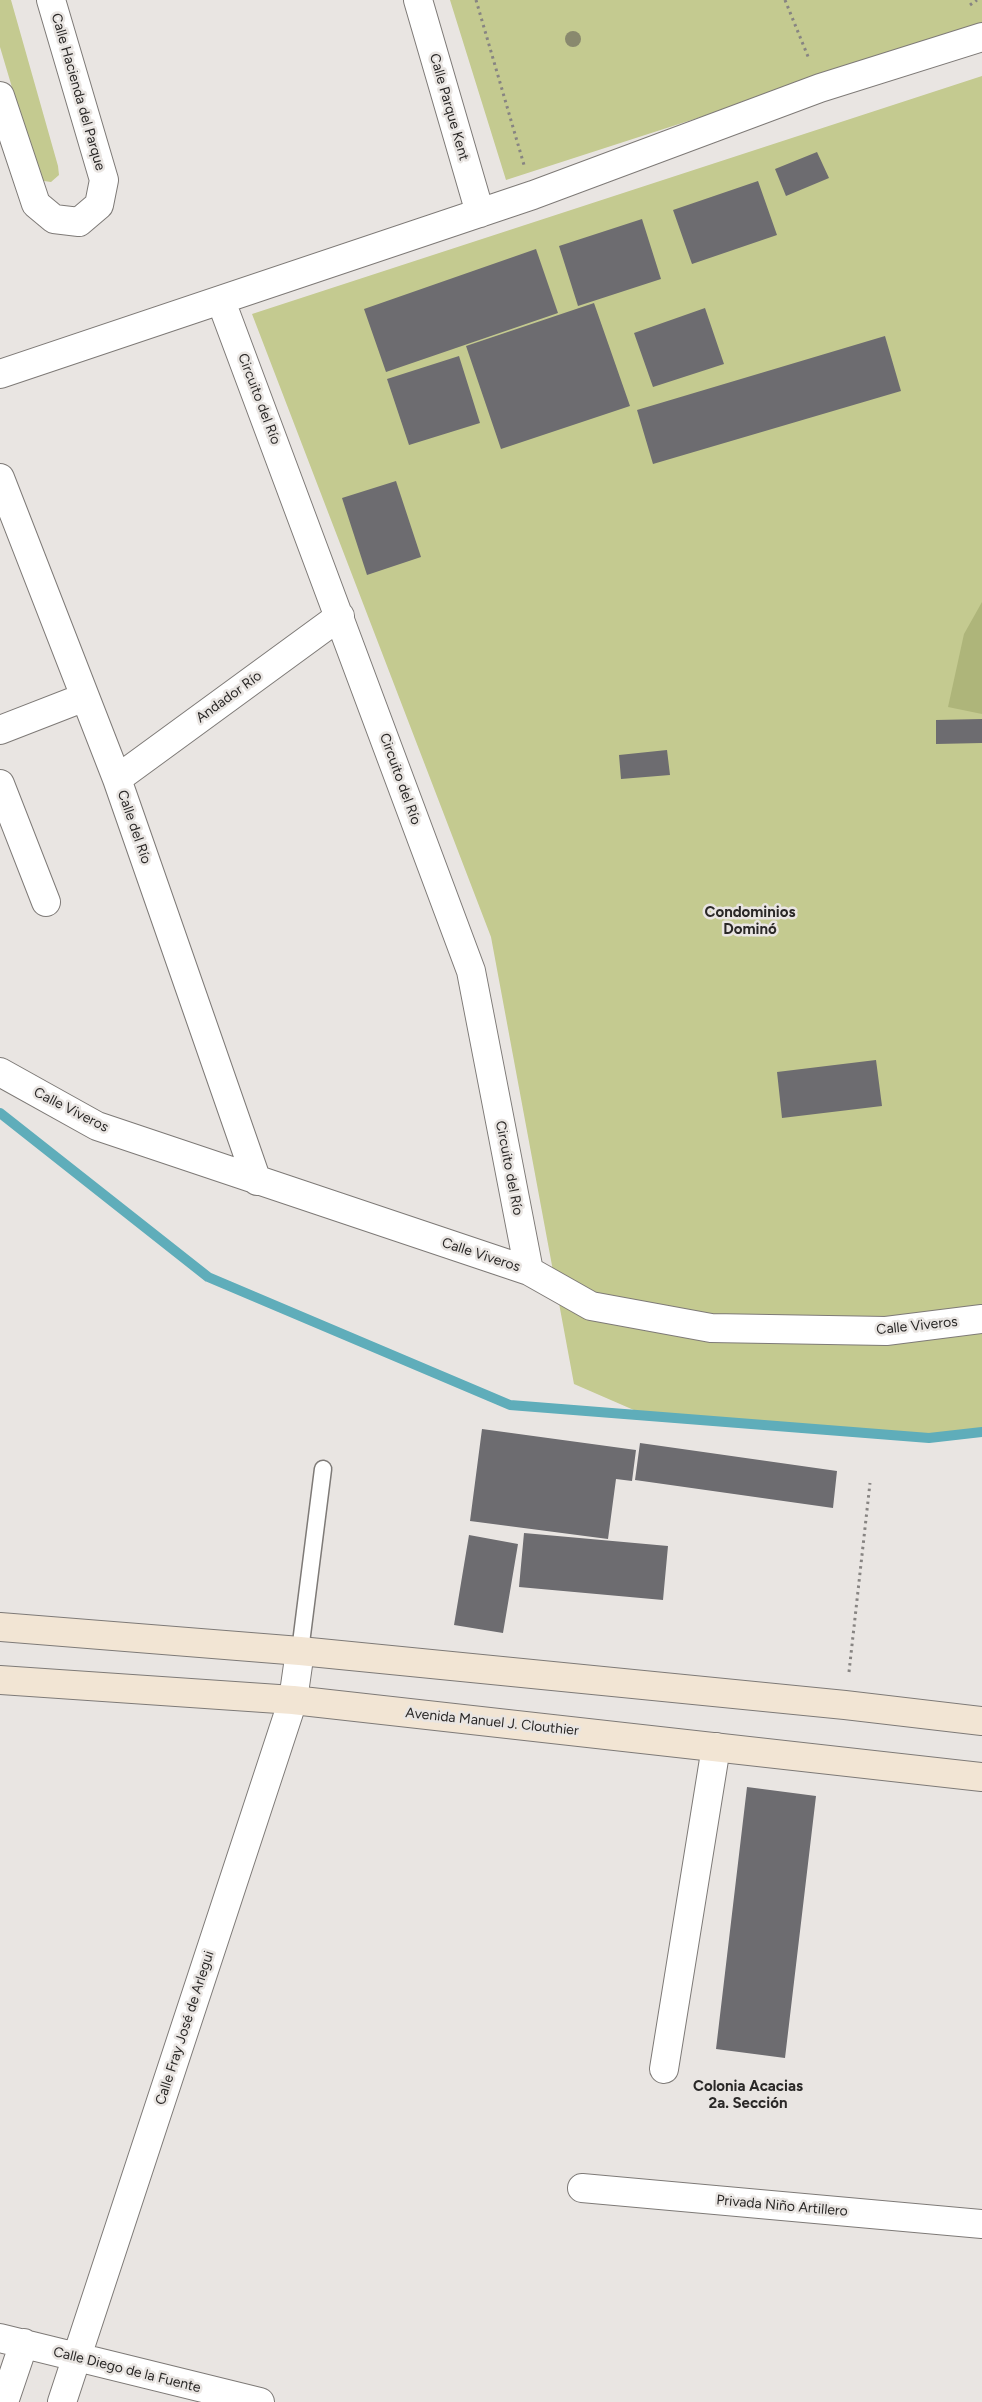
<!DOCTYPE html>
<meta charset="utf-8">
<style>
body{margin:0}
canvas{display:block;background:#e9e5e2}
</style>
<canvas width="982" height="2402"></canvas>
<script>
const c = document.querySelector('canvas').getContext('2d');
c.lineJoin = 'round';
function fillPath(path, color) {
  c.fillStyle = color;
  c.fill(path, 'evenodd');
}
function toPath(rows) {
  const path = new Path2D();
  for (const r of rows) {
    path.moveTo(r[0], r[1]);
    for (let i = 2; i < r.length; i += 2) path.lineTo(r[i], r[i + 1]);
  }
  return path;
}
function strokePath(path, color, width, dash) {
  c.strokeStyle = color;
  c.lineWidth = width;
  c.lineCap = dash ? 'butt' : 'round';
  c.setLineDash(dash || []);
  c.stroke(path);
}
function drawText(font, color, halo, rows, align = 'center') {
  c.font = font + ' Figtree,sans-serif';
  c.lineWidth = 5;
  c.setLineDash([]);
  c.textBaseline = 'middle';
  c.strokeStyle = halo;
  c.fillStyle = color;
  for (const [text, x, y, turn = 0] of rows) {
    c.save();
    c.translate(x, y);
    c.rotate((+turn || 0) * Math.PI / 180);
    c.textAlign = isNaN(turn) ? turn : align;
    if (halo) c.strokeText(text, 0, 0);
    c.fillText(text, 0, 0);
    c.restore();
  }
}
fillPath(toPath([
 [0,0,11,0,58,166,59,175,51,182,44,181,38,175,0,47],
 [450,0,982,0,982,26,506,180],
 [982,76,982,1431,925,1438,643,1414,574,1384,491,937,252,314]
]), '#c4ca90');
fillPath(toPath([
 [982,602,982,714,948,707,964,634]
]), '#aeb57a');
strokePath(toPath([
 [0,1113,208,1277,510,1405,929,1438,982,1432]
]), '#5fadba', 10);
fillPath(toPath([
 [817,152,829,178,786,196,775,169],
 [758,181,777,235,692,264,673,210],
 [642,219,661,279,578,306,559,246],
 [536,249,558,313,386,372,364,309],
 [594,303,630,406,501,449,466,346],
 [705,308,724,364,653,387,634,333],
 [885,336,901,391,653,464,637,410],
 [459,356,480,423,409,445,387,379],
 [396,481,421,557,367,575,342,498],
 [982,719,982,743,936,744,936,720],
 [667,750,670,775,621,779,619,755],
 [876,1060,882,1106,782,1118,777,1072],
 [482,1429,636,1450,632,1481,616,1479,608,1539,470,1521],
 [640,1443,837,1471,833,1508,635,1480],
 [524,1533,668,1546,663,1600,519,1587],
 [469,1535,518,1544,503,1633,454,1625],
 [747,1787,816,1796,785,2058,716,2049]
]), '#6d6c70');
const lane = toPath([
 [300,1651,323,1469]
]);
const street = toPath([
 [418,0,480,213],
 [0,96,36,204,54,219,79,222,99,205,104,180,51,0],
 [221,301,471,971,529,1271],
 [0,374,533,195,820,88,982,37],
 [0,478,117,779,257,1181],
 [0,730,85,697],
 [117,779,340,616],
 [0,784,46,902],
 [0,1072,97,1126,529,1271,591,1306,711,1328,886,1331,982,1319],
 [664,2069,716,1747],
 [582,2188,982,2224],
 [0,2338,260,2402],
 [4,2402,24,2343],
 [62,2402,293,1700,300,1651]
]);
const secondary = toPath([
 [0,1627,300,1651,845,1705,982,1721],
 [0,1680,293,1700,982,1777]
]);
strokePath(lane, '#7e7a77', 19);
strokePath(street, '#7e7a77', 30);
strokePath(secondary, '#7e7a77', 30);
strokePath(toPath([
 [476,0,524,165],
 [785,0,809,59],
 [970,5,977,0],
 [849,1672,870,1483]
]), '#878482', 3, [2.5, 4]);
strokePath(lane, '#fff', 16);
strokePath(street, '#fff', 28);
strokePath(secondary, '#f2e5d4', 28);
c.fillStyle = '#89896e';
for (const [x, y] of [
 [573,39]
]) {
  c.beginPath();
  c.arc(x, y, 8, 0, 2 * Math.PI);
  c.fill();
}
drawText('14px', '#2a2827', '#e9e5e2', [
 ["Calle Hacienda del Parque",78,92,74],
 ["Calle Parque Kent",449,107,74],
 ["Circuito del Río",259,399,69],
 ["Andador Río",229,697,-36],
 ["Circuito del Río",400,779,70],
 ["Calle del Río",134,827,71],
 ["Calle Viveros",71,1110,27],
 ["Circuito del Río",509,1168,79],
 ["Calle Viveros",481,1255,18],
 ["Calle Viveros",917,1326,-6],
 ["Avenida Manuel J. Clouthier",492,1722,6],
 ["Calle Fray José de Arlegui",185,2028,-72],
 ["Privada Niño Artillero",782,2206,5],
 ["Calle Diego de la Fuente",127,2370,14]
]);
drawText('bold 15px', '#2a2827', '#e9e5e2', [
 ["Condominios",750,913],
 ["Dominó",750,930],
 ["Colonia Acacias",748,2087],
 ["2a. Sección",748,2104]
]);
</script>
